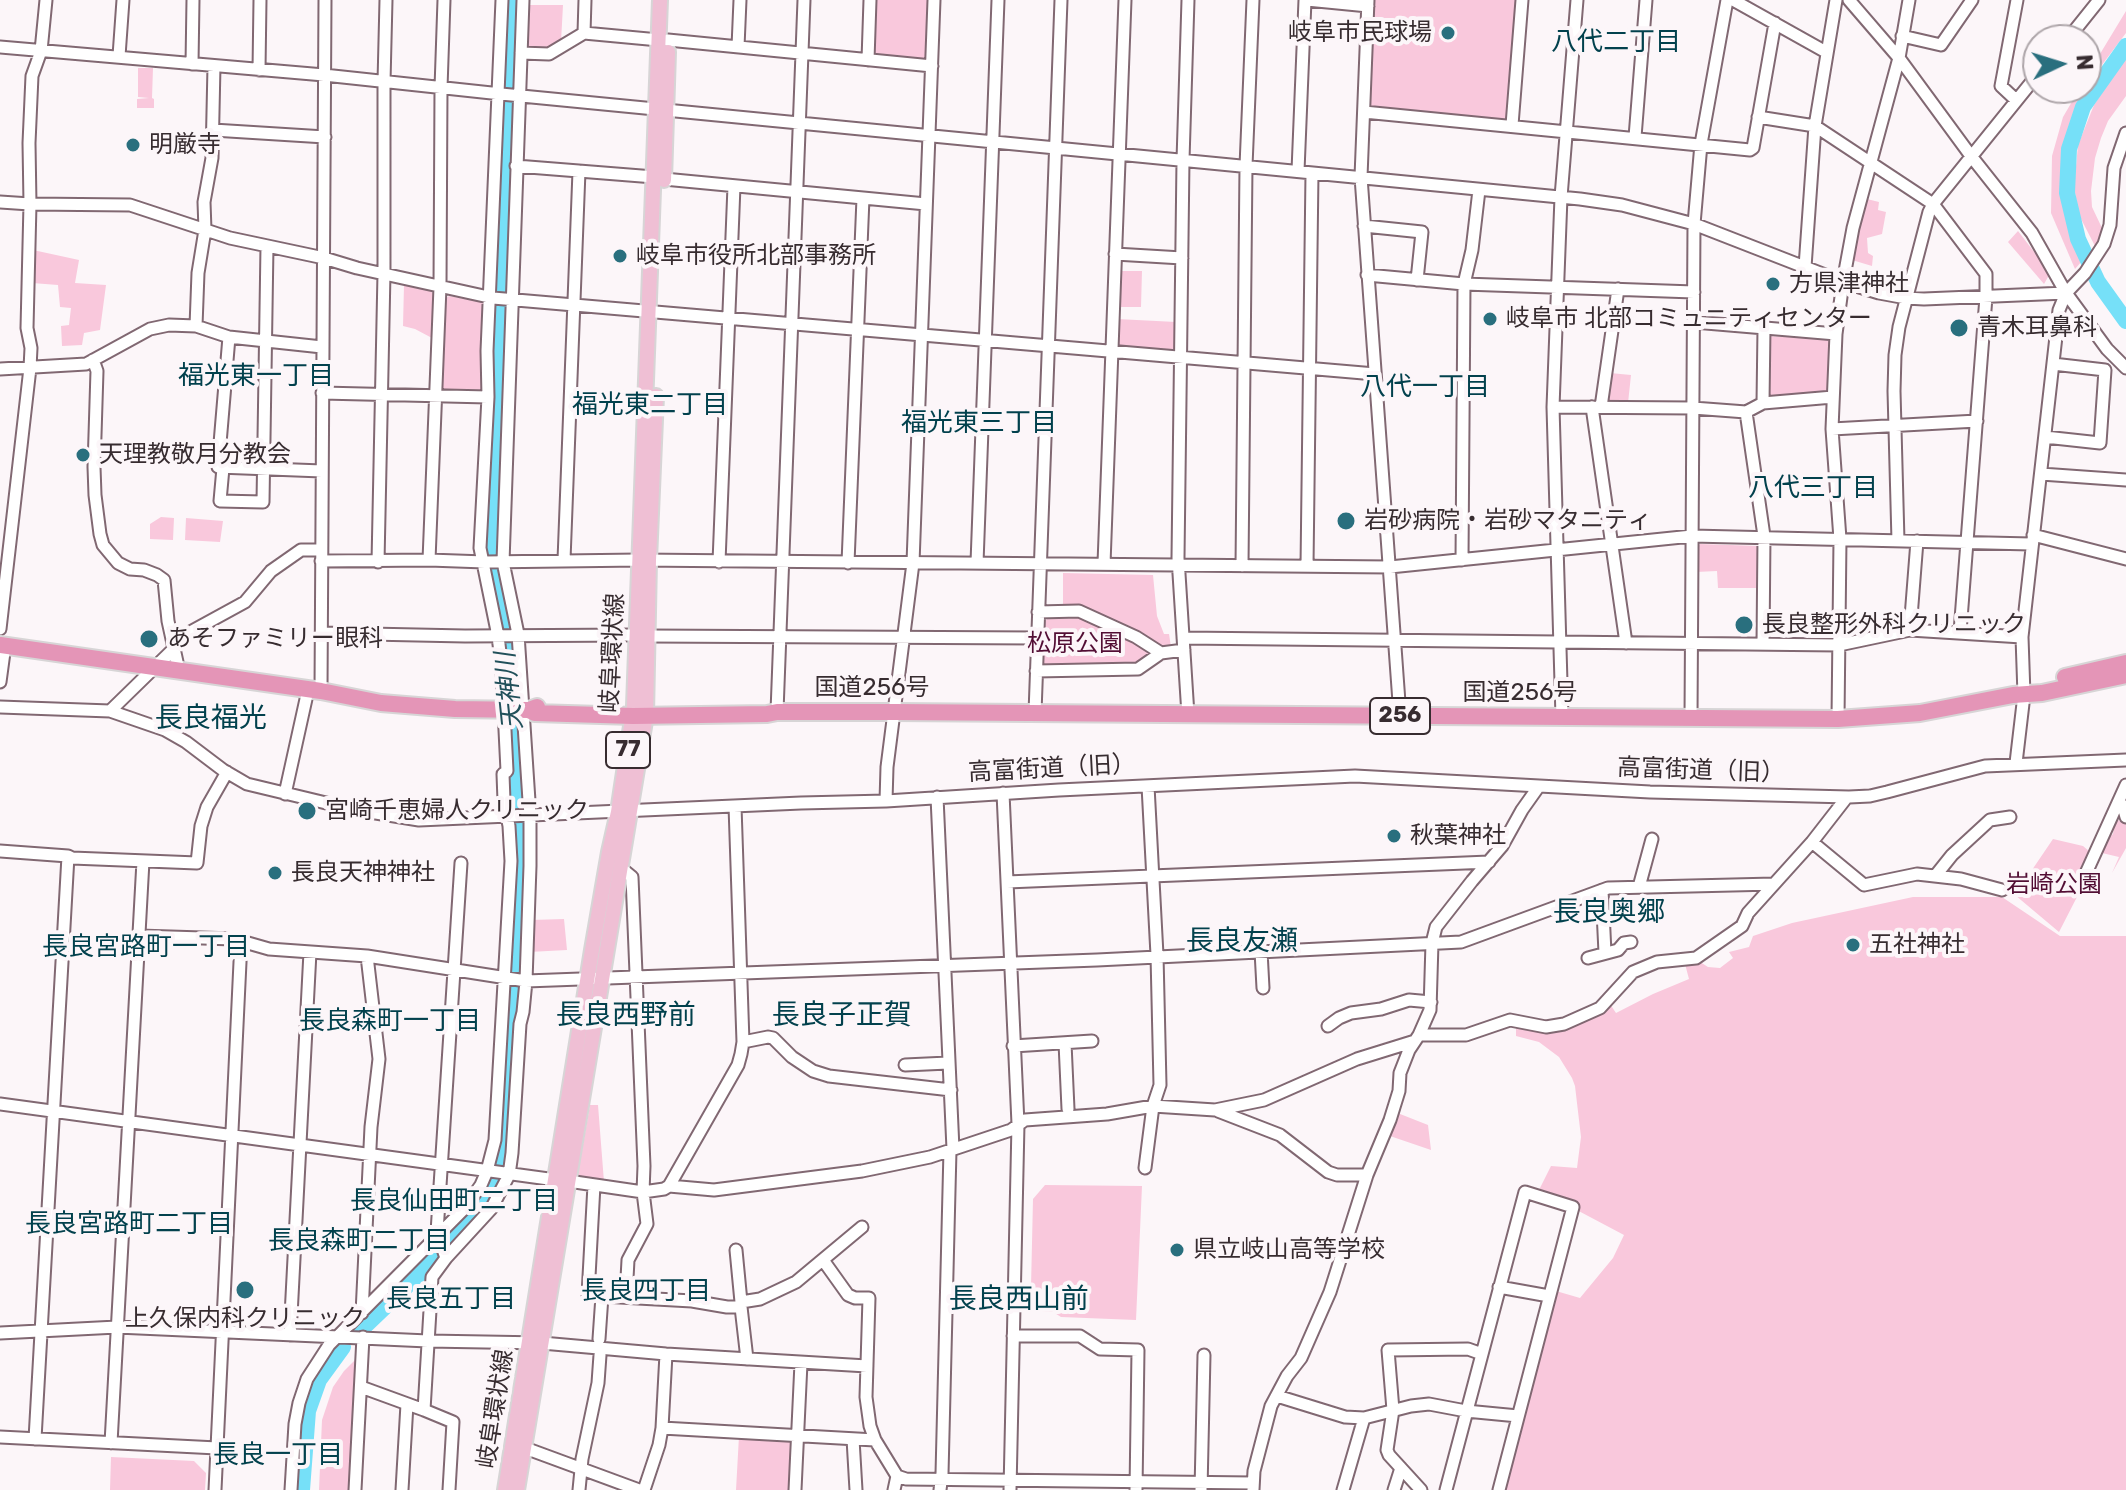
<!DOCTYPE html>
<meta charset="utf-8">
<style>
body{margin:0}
#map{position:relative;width:2126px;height:1490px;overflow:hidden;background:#fcf6f9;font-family:Rubik,sans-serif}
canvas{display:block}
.north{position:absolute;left:2022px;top:24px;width:80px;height:80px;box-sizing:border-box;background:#fcf6f9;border:2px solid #ada5a9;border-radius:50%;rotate:86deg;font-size:22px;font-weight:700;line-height:32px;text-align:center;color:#372c30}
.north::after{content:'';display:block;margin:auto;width:28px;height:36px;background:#296f7e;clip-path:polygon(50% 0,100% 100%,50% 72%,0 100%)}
</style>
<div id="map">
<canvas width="2126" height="1490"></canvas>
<div class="north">N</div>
</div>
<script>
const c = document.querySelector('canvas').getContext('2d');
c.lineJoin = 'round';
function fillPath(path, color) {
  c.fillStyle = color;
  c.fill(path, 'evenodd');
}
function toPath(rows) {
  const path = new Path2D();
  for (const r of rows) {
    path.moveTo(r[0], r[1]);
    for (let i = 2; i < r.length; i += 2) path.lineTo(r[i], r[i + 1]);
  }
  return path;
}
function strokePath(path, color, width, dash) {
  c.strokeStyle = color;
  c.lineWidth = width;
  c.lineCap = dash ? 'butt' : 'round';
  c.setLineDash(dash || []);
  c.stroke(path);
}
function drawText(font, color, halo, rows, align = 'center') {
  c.font = font + ' Rubik,"Noto Sans JP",sans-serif';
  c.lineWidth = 8;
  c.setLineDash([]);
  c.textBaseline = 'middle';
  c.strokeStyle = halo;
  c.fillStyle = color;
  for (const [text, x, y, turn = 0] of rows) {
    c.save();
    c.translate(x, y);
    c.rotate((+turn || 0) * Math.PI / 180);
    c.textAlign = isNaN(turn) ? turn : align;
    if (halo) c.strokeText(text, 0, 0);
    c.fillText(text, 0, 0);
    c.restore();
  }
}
fillPath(toPath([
 [875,0,929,0,926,61,872,56],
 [1373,0,1520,0,1507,120,1373,108,1370,104,1370,71],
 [526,5,563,5,561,42,549,51,528,50,526,45],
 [2126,11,2126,33,2089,82,2066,137,2060,188,2082,261,2075,269,2051,213,2052,156,2063,117,2080,88,2086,88,2086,77],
 [2126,57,2126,96,2108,121,2101,138,2095,158,2091,191,2092,207,2102,228,2102,236,2096,248,2079,215,2074,187,2078,145,2094,105],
 [138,68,153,68,152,98,154,99,154,108,137,108,137,99,149,98,138,97],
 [1867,199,1879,202,1878,210,1886,212,1882,234,1867,238,1868,253,1873,256,1872,266,1852,260],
 [2018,231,2048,270,2048,277,2044,284,2008,242],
 [33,250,79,260,75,283,106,285,100,330,84,333,82,345,62,346,61,326,69,325,71,308,60,307,58,285,32,283],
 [1121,271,1142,271,1141,307,1121,307],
 [404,285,428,289,434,294,432,338,415,329,403,326],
 [449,296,483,302,487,309,483,394,445,393,440,389,444,300],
 [1117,319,1176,322,1174,351,1117,346],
 [1767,336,1830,339,1828,394,1768,400],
 [1610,373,1631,375,1628,403,1608,403],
 [161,517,174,518,173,540,150,539,150,524],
 [186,518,223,521,220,542,185,540],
 [1700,544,1759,546,1759,588,1718,588,1717,571,1696,572,1696,550],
 [1063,573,1153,575,1157,616,1164,634,1169,634,1171,647,1161,649,1063,610],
 [1080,618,1141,645,1153,651,1153,656,1133,671,1056,669,1043,665,1044,623,1047,619],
 [2115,819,2126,823,2126,848,2112,873,2119,857,2102,853,2105,841,2113,834],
 [2053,839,2083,846,2097,858,2059,932,2015,895],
 [1913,897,2002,897,2060,936,2126,936,2126,1490,1504,1490,1556,1291,1580,1298,1613,1258,1624,1235,1539,1190,1551,1166,1577,1168,1581,1137,1575,1086,1572,1078,1559,1057,1539,1042,1516,1036,1516,1024,1535,1027,1608,1001,1616,1013,1653,994,1689,979,1685,964,1697,960,1708,967,1720,968,1733,958,1729,952,1749,947,1753,936,1792,923],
 [564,919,567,950,529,952,531,920],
 [590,1105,598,1105,604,1182,577,1179],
 [1395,1112,1428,1125,1431,1150,1390,1136],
 [1045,1185,1142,1186,1136,1320,1061,1317,1053,1312,1040,1311,1042,1297,1031,1287,1033,1199],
 [357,1358,349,1490,319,1490,322,1420,333,1387,344,1371],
 [739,1436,790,1439,793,1442,791,1490,736,1490],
 [111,1457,194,1461,206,1473,205,1490,110,1490]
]), '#f9c8dc');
strokePath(toPath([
 [2126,46,2083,107,2069,149,2067,193,2078,239,2098,282,2126,321],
 [362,1329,453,1242,488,1196,503,1153,507,1121,519,891,519,828,514,726,506,637,494,572,491,520,510,0],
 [302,1490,308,1411,319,1380,343,1347]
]), '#76e0f8', 16);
const minor = toPath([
 [585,0,584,33,659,40],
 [1307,0,1368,6],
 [1368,0,1361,177,1400,716],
 [1733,0,1826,52],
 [1849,0,1899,58,1971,156,2032,233,2066,293,2107,349,2126,368],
 [1902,36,1941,45,1972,0],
 [668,40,932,66],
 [2067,40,2099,0],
 [0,47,324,75,501,94,1580,199,1622,205,1694,224,1843,282,1879,293,1906,298,1924,299,2066,293],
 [738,47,740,0],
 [521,53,549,54,584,33],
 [119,56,123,0],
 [868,60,870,0],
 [192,64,193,0],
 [259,70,260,0],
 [2016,100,2001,86,2017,0],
 [1364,112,1750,150,1753,148,1775,23],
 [1758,117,1815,126,1933,204,1986,274,1986,297,1960,632],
 [1512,125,1522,0],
 [213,130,325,137],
 [1635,137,1646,0],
 [516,166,654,177],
 [1298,171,1305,0],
 [664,179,926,204],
 [0,202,30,204,130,205,230,238,324,258,357,268,493,298,1375,374],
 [1364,226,1422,232,1417,280],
 [1115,254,1182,258],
 [1805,267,1815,126,1836,0],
 [1367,275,1464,284,1694,292],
 [1694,322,1836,334],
 [196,326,198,273,205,230,204,202,212,158,214,66],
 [2056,335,2074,326,2091,328],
 [229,337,218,467,322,471],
 [93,360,97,371,94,467,95,495,100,534,103,545,118,563,130,569,144,570,157,575,164,580,168,621,179,671],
 [0,369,86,364,150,329,169,325,196,326,229,337,322,347],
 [322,393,488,397],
 [1763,403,1764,328],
 [1553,407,1693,408,1746,412,1763,403,1833,397],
 [1592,407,1626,643],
 [1601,407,1618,289],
 [1746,412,1764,536,1763,644],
 [1832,429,1977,421],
 [2045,437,2100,443,2105,370,2053,364],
 [223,468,220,501,263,502,267,246],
 [2041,474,2126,480],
 [2033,535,2126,559],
 [1898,541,1894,391,1895,355,1899,327,1929,212,1933,204,2038,74],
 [429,560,440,287,441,88,444,0],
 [564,560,579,171],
 [1462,560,1464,284,1472,250,1479,190],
 [321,561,429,560,485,562,639,560,1390,567,1692,536,2031,544],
 [378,562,384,273,384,82,386,0],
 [719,562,734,186],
 [848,563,863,198],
 [977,563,998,0],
 [1104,564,1125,0],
 [1242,566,1246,166,1253,0],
 [1307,566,1312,173],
 [1038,612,1079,611,1136,637,1161,653],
 [0,629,30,368,31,348,27,328,30,204,29,143,32,76,41,51,46,0],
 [1910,630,1917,541],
 [321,633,465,636,636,635],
 [647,636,1037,638],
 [1183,638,1839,645,1910,630,2022,637],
 [1036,671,1138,669,1161,653,1184,650],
 [0,682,5,645],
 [321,691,325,0],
 [0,707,110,711,165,730,186,742,223,770,247,784,351,809,419,820,801,803,886,801,1059,790,1355,776,1650,792,1849,797,1870,796,1887,792,1985,766,2126,760],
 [110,711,192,631,245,602,271,571,301,550,321,550],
 [777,712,804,0],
 [1035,713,1061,0],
 [1188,715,1178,558,1183,160,1188,0],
 [1562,717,1553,407,1561,197,1577,0],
 [1691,718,1694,224,1701,144,1727,0],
 [1838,719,1840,539,1832,429,1836,334,1843,282,1853,228,1899,58,1909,0],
 [2016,763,2024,695,2022,637,2059,310,2066,293,2085,273,2104,244,2110,225,2114,168,2126,133],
 [1003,793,1018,1124,1010,1490],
 [285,794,308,690],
 [937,797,953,1149],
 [886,801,887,767,913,563,934,0],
 [2126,806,2124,810,2126,817],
 [1812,842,1864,885,1917,874,1961,879,2002,890],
 [0,851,68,856,72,858,197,863,201,826,207,807,227,772],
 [621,868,632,877,644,1166,643,1192,647,1224,628,1260,626,1297],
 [1936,875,1952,855,1990,820,2010,817],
 [1007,882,1489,862],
 [2082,882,2126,785],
 [1639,887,1652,839],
 [1602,890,1605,953],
 [139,936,234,939,269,949,367,956,526,981,1097,960,1461,942,1608,888,1774,884],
 [1261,951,1263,988],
 [1588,958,1618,950,1624,943,1631,942],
 [1328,1026,1339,1018,1351,1013,1381,1009,1409,1000,1431,1002],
 [1419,1035,1466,1035,1510,1020,1546,1027,1564,1024,1600,1008,1633,972,1657,962,1696,958,1742,926,1748,913,1812,842,1847,797],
 [743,1042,768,1037,773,1038,792,1057,813,1071,829,1076,951,1090],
 [1065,1043,1068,1109],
 [1013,1046,1092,1041],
 [905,1065,948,1063],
 [0,1104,556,1180],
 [1218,1111,1280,1135,1328,1172,1337,1175,1367,1175],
 [1145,1168,1153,1106,1160,1085,1157,955,1148,786],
 [568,1181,643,1192,664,1189,669,1186,714,1190,862,1171,930,1157,1011,1130,1025,1120,1107,1114,1153,1106,1215,1110,1264,1100,1357,1059,1415,1041],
 [594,1185,588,1295,602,1296],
 [669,1186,738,1065,741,1054,743,1042,735,806],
 [736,1250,741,1302],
 [446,1258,437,1232,461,863],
 [823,1260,848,1295,855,1298,869,1298,866,1397,870,1426,875,1440],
 [1499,1287,1549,1296],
 [741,1307,741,1302,760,1299,796,1282,862,1227],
 [362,1313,371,1127,379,1059,367,956],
 [0,1333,117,1327,428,1341,542,1343,666,1354,867,1366],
 [290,1335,310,952],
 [1013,1336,1080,1336,1100,1349,1138,1350,1136,1490],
 [599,1339,602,1296,692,1301,727,1307,741,1307,747,1359],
 [361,1387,424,1410,432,1277,446,1258,491,1209,509,1175,512,1153,520,1024,523,1012,526,981,530,866,530,816,518,634,503,562,523,0],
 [1277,1396,1345,1417,1364,1418,1411,1406,1429,1404,1466,1411,1518,1416],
 [424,1410,453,1422,449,1490],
 [662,1428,875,1440,897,1476,906,1479,1253,1483],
 [0,1437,217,1448],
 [35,1439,68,856],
 [853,1439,856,1490],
 [111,1443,143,861],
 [525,1448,639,1490],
 [215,1490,241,941],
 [291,1490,295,1424,299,1403,307,1379,329,1345,464,1209,481,1185,487,1171,495,1140,511,861,509,826,504,801,503,774,507,771,502,669,498,636,480,548,488,397,487,351,502,0],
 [355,1490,363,1337],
 [402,1490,407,1404],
 [579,1490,582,1459,598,1383,600,1355],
 [644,1490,659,1445,662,1428,666,1354],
 [795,1490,801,1363],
 [894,1490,897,1476],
 [940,1490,942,1474,950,1150],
 [1201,1490,1204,1355],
 [1253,1490,1254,1471,1271,1406,1287,1376,1301,1358,1330,1292,1367,1175,1390,1120,1399,1091,1400,1073,1409,1050,1419,1035,1430,1010,1432,943,1436,927,1472,881,1502,846,1522,810,1539,786],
 [1343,1490,1364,1418],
 [1394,1490,1401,1468],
 [1421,1490,1389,1455,1387,1450,1393,1410,1388,1350,1468,1349,1482,1354],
 [1446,1490,1525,1192,1573,1207,1499,1490]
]);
const major = toPath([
 [664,180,668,52],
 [505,1490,592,950,609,852,618,812,634,706,660,0],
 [517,1490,646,715,649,560,656,396]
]);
const highway = toPath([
 [0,645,321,691,381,703,455,709,529,710,537,707],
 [2065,677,2126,663],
 [529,710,535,713,633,716,767,714,777,712,894,712,1838,719,1920,713,2013,695,2042,693,2126,675]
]);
strokePath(minor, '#816872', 15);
strokePath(major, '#d7d5d6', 18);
strokePath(highway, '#d7d5d6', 20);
strokePath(minor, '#fff', 11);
strokePath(major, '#efbfd4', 14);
strokePath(highway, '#e495b7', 16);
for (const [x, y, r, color] of [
 [1448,33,8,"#296f7e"],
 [133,145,8,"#296f7e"],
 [620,256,8,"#296f7e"],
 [1773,284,8,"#296f7e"],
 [1490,319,8,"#296f7e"],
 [1959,328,10,"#296f7e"],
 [83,455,8,"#296f7e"],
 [1346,521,10,"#296f7e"],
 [1744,625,10,"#296f7e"],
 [149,639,10,"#296f7e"],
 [307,811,10,"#296f7e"],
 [1394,836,8,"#296f7e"],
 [275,873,8,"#296f7e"],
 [1853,945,8,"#296f7e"],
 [1177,1250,8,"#296f7e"],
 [245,1290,10,"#296f7e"]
]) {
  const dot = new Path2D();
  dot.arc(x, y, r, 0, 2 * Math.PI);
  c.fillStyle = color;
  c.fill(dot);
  strokePath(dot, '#fcf6f9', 3);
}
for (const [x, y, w] of [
 [1400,716,60],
 [628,750,44]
]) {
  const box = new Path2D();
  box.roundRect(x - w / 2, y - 18, w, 36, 6);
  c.fillStyle = '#fcf6f9';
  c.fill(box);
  strokePath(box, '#372c30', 2);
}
drawText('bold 22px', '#372c30', null, [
 ["256",1400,716],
 ["77",628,750]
]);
drawText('24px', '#372c30', '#fcf6f9', [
 ["岐阜市民球場",1432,33,"right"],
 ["明厳寺",149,145],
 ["岐阜市役所北部事務所",636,256],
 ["方県津神社",1789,284],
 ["岐阜市 北部コミュニティセンター",1506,319],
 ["青木耳鼻科",1977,328],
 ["天理教敬月分教会",99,455],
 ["岩砂病院・岩砂マタニティ",1364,521],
 ["長良整形外科クリニック",1762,625],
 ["あそファミリー眼科",167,639],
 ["宮崎千恵婦人クリニック",325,811],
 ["秋葉神社",1410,836],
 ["長良天神神社",291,873],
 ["五社神社",1869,945],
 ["県立岐山高等学校",1193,1250],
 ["上久保内科クリニック",245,1319,"center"]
], 'left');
drawText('24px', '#520e34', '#fcf6f9', [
 ["松原公園",1075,644],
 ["岩崎公園",2054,885]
]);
drawText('24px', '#372c30', '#fcf6f9', [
 ["岐阜環状線",613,653,-87],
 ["国道256号",872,688],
 ["国道256号",1520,693],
 ["高富街道（旧）",1052,769,-3],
 ["高富街道（旧）",1701,771,2],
 ["岐阜環状線",496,1409,-81]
]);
drawText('26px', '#02414d', '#fcf6f9', [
 ["八代二丁目",1616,42],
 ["福光東一丁目",256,376],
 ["八代一丁目",1425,387],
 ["福光東二丁目",650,405],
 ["福光東三丁目",979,423],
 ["八代三丁目",1813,488],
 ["長良宮路町一丁目",146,947],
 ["長良森町一丁目",390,1021],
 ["長良仙田町二丁目",454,1201],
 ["長良宮路町二丁目",129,1224],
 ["長良森町二丁目",359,1241],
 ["長良四丁目",646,1291],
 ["長良五丁目",451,1299],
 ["長良一丁目",278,1455]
]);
drawText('italic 26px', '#21505a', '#fcf6f9', [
 ["天神川",510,691,-96]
]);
drawText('28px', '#02414d', '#fcf6f9', [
 ["長良福光",211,719],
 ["長良奥郷",1609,913],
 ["長良友瀬",1242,942],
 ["長良西野前",626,1016],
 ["長良子正賀",842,1016],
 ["長良西山前",1019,1300]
]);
</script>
